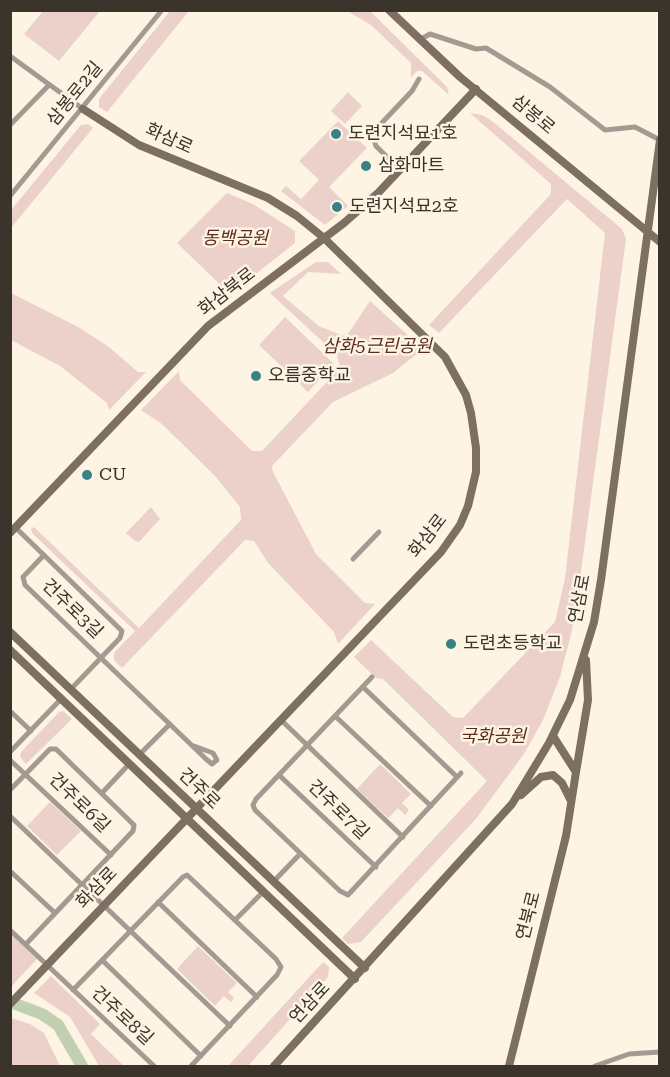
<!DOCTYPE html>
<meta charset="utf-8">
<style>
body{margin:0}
#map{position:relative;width:670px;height:1077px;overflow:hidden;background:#fdf4e4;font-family:"Roboto Serif",serif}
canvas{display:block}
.frame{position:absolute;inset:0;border:12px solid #3a342a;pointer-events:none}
</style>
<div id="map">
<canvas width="670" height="1077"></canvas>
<div class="frame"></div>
</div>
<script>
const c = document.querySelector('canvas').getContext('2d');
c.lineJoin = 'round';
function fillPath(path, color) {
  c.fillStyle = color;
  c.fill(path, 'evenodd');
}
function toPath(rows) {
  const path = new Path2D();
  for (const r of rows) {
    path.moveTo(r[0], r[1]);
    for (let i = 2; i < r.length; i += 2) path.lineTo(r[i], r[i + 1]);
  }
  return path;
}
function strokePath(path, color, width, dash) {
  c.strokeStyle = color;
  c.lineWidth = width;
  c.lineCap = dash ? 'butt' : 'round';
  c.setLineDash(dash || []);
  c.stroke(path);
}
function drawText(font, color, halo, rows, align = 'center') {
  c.font = font + ' "Roboto Serif","Noto Sans KR",serif';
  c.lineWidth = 5;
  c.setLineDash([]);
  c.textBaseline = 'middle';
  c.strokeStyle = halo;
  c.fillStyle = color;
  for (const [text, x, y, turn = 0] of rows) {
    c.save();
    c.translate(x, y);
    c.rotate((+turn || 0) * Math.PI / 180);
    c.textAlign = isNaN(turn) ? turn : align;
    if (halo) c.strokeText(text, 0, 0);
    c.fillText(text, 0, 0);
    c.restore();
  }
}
fillPath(toPath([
 [43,11,43,10,100,11,59,61,24,34],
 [170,11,189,11,107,112,99,107,99,99],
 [347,11,370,11,447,87,449,95,422,71,417,71,411,77,411,63,371,25],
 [348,92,362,106,345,124,331,111],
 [470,113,482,115,492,121,622,229,626,239,580,579,572,630,560,677,543,720,524,754,475,820,361,942,348,944,342,938,487,781,383,679,376,678,354,657,371,640,453,717,463,718,555,622,565,578,605,233,567,199,439,333,429,325,551,194,551,184],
 [338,121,367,148,329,187,348,206,325,225,281,191,286,186,301,199,319,180,299,161],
 [88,124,93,128,11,228,11,210,81,125],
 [227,193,253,204,295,231,295,243,230,294,177,243],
 [316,262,328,262,341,274,308,272,283,296,319,326,346,337,370,301,423,349,393,373,333,402,272,466,273,472,316,554,365,603,375,604,338,644,334,632,268,563,254,541,245,540,122,668,114,660,114,653,135,631,33,534,31,529,34,527,139,628,241,520,240,507,215,476,162,424,141,410,179,371,180,380,252,451,262,451,340,368,337,355,270,293],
 [11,293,80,328,109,347,138,372,146,372,109,410,107,403,60,366,11,340],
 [285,317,334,364,308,392,259,345],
 [151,507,160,519,139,542,135,541,126,533],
 [63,711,72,719,26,764,20,757,21,752,59,712],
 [380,764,411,794,402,803,409,810,405,815,398,808,388,818,357,789],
 [50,802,81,831,57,855,27,826],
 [11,934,37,959,11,987],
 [198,946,237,983,228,992,234,998,231,1002,224,996,215,1006,177,969],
 [323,962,329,967,328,977,248,1066,228,1066],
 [51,976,100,1024,91,1034,124,1066,99,1066,70,1017,34,993],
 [11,1018,30,1024,44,1033,60,1066,11,1066]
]), '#ebd1ca');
strokePath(toPath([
 [10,1002,42,1014,58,1025,82,1066]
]), '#c0d0b0', 12);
strokePath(toPath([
 [419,40,430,34,476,49,486,48,550,87,605,130,635,127,660,140],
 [10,56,83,109],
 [10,125,49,85],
 [400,170,376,146,373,137,377,128,412,91,419,79],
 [10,196,162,10],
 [16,528,122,631,120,638,70,690],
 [44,555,23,577,25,585,206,759,212,764,217,760,213,753,194,746],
 [353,559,379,532],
 [372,677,256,799,253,805,255,810,340,891,348,895,461,773],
 [363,687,457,777],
 [10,711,31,731],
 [335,716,431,806],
 [281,720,403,837],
 [10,752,62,698],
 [139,755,170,724],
 [10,760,111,855],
 [279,775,376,867],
 [10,790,50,749,56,749,134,825,133,831,26,944],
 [102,793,130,763],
 [10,816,230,1026],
 [10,871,55,913],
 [273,882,300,854],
 [158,902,257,997],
 [235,920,263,892],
 [10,930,154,1066],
 [102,960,201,1056],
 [73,990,183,877,187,875,276,959,281,967,277,975,191,1066],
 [595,1066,629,1054,660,1052]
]), '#a59a92', 5);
strokePath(toPath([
 [389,10,460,77,660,242],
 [10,533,208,326,344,223,378,193,476,89],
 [10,632,365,968],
 [10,650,355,979],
 [576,772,588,700,586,660],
 [521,795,541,777,553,775,562,783,571,801],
 [10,1004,441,552,460,525,468,506,476,472,476,448,471,413,466,395,445,357,324,238,297,216,268,198,139,145,83,109],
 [274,1066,512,804,549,743,570,700,594,622,601,580,660,140],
 [509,1066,566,836,576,772,553,736]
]), '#7e6f63', 8);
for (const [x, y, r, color] of [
 [336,134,6,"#388184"],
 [366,166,6,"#388184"],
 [337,207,6,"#388184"],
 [256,376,6,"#388184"],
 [87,475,6,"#388184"],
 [451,644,6,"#388184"]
]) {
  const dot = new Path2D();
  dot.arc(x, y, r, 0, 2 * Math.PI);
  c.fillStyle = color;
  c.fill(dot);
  strokePath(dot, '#fdf4e4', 2);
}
drawText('18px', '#3a342a', '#fdf4e4', [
 ["삼봉로2길",75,94,-51],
 ["삼봉로",533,115,40],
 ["화삼로",169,139,24],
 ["화삼북로",227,292,-38],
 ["화삼로",428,536,-52],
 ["연삼로",580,599,-79],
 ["건주로3길",72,609,44],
 ["건주로",199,789,44],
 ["건주로6길",79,803,44],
 ["건주로7길",338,810,44],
 ["화삼로",97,888,-46],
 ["연북로",529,916,-76],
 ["연삼로",310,1003,-47],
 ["건주로8길",122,1016,43]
]);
drawText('18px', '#3a342a', '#fdf4e4', [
 ["도련지석묘1호",348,134],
 ["삼화마트",378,166],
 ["도련지석묘2호",349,207],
 ["오름중학교",268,376],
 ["CU",99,475],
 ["도련초등학교",463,644]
], 'left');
drawText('italic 18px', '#5d2b1f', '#fdf4e4', [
 ["동백공원",235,239],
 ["삼화5근린공원",377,347],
 ["국화공원",493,737]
]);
</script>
